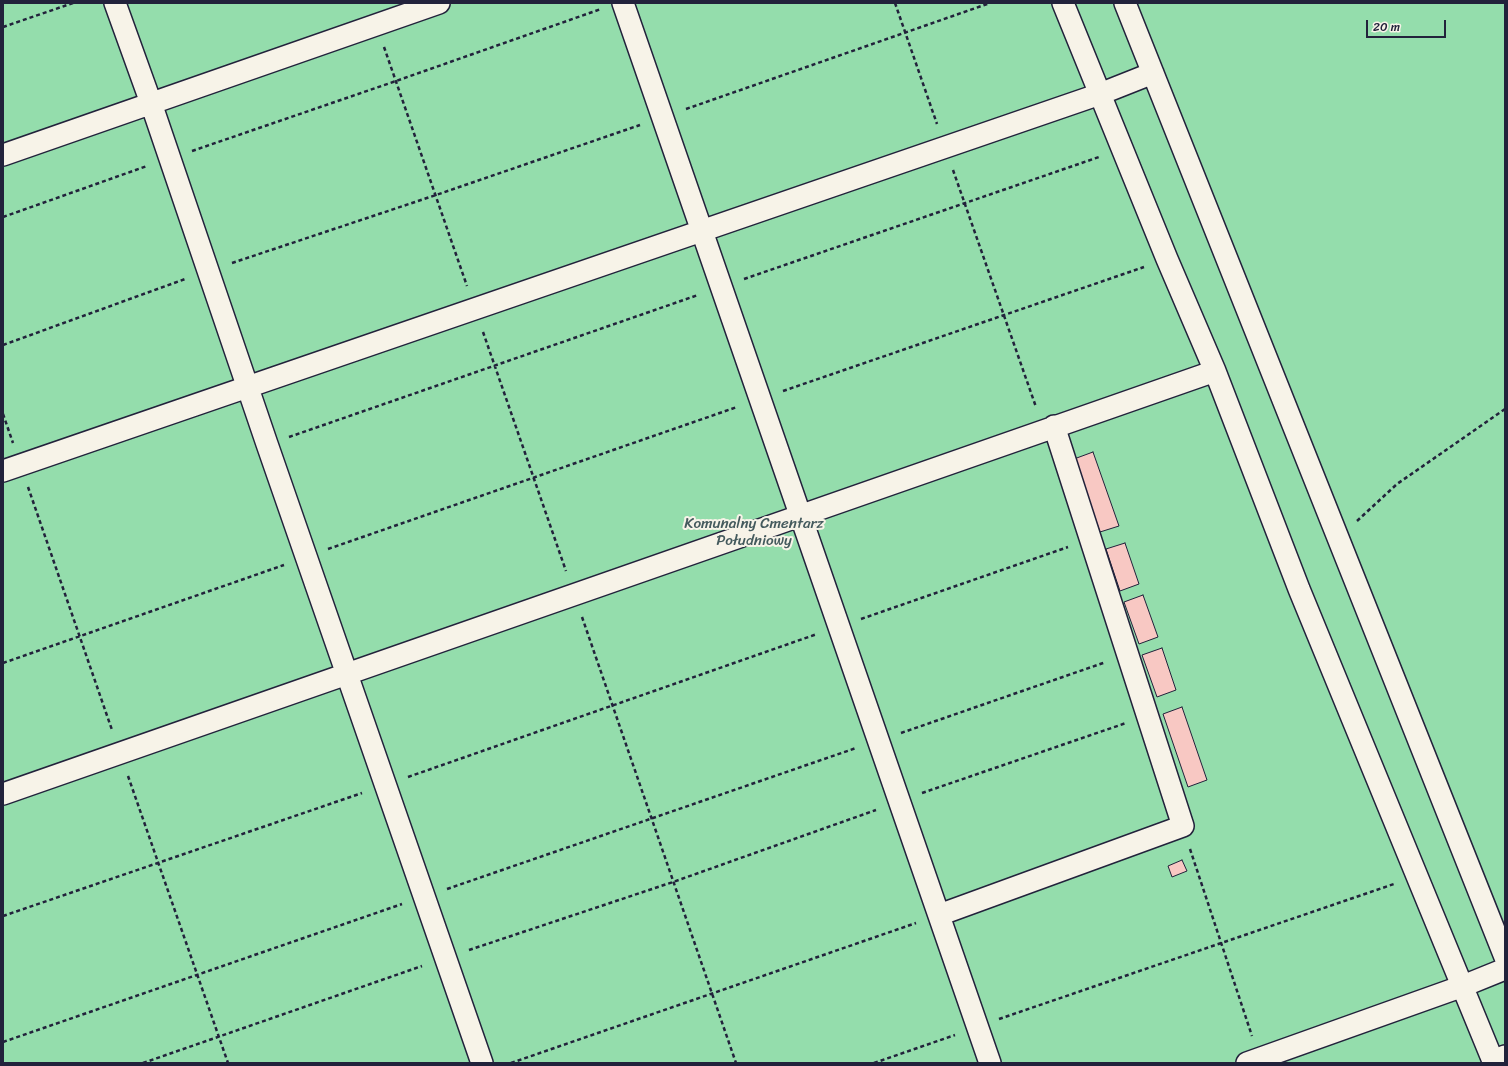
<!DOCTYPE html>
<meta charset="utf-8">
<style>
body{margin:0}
#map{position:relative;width:1508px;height:1066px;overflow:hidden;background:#f7f3e8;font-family:Sriracha,sans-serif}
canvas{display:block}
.frame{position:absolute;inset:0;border:4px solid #22223b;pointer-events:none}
.scale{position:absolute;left:1366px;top:20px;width:80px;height:18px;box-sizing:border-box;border:2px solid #22223b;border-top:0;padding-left:5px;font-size:12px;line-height:14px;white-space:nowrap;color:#22223b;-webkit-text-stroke:3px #f7f3e8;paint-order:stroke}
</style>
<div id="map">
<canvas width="1508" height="1066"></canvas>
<div class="frame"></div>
<div class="scale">20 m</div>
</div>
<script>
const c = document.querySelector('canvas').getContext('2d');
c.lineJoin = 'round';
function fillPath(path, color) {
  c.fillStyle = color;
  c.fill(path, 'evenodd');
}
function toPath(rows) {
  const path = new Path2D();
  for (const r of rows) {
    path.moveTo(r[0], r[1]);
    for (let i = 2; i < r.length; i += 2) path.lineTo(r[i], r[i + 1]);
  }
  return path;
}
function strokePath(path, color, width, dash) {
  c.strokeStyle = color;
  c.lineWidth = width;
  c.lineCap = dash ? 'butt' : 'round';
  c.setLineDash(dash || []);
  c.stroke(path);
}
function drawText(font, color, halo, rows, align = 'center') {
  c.font = font + ' Sriracha,sans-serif';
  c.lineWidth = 4;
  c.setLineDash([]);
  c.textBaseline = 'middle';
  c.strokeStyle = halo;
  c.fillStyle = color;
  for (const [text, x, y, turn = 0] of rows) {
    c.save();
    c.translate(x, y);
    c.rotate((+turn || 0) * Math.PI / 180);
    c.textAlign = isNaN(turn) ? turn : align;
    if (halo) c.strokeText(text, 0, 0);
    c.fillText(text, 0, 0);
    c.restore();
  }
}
fillPath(toPath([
 [3,3,1505,3,1505,1063,3,1063]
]), '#94ddac');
const building = toPath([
 [1093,452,1119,526,1100,532,1074,459,1093,452],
 [1125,543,1139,584,1120,591,1106,549,1125,543],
 [1143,595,1158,637,1139,644,1124,602,1143,595],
 [1162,648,1176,690,1157,697,1142,655,1162,648],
 [1182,707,1207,780,1188,787,1163,714,1182,707],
 [1182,860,1187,871,1172,877,1168,866,1182,860]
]);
fillPath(building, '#f8c8c3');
strokePath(building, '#22223b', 1);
const pedestrian = toPath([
 [115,3,151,103,267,444,482,1063],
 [623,3,990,1063],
 [1063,3,1167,259,1215,371,1299,589,1493,1061,1505,1056],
 [1125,3,1505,957],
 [3,155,439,3],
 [3,471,1100,94,1153,73],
 [3,794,1215,371],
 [939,915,1183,826,1054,426],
 [1247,1063,1463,986,1505,969]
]);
strokePath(pedestrian, '#22223b', 24);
strokePath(toPath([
 [895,3,937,124],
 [3,27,73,3],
 [384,47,467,286],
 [686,109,990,3],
 [192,151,396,81,601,9],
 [953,170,1036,407],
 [3,217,147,166],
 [232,263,436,195,640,125],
 [744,279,1099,157],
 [483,332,566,571],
 [3,345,185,279],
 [783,391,1144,267],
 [3,414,13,443],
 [289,437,698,295],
 [28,487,112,730],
 [1357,521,1397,484,1505,409],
 [328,549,737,407],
 [582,617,736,1063],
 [861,619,1068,547],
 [3,663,284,565],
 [901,733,1106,662],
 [128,776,228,1063],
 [408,777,817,634],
 [922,793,1126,723],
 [1190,849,1252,1036],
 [447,889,856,748],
 [3,916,362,793],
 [469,950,673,882,876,810],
 [999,1019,1394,884],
 [3,1042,402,904],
 [143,1063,422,966],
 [511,1063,916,923],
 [874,1063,955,1035]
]), '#22223b', 2.5, [4, 3]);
strokePath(pedestrian, '#f7f3e8', 21);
drawText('15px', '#445a5d', '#f7f3e8', [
 ["Komunalny Cmentarz",754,524],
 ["Południowy",754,541]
]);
</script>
